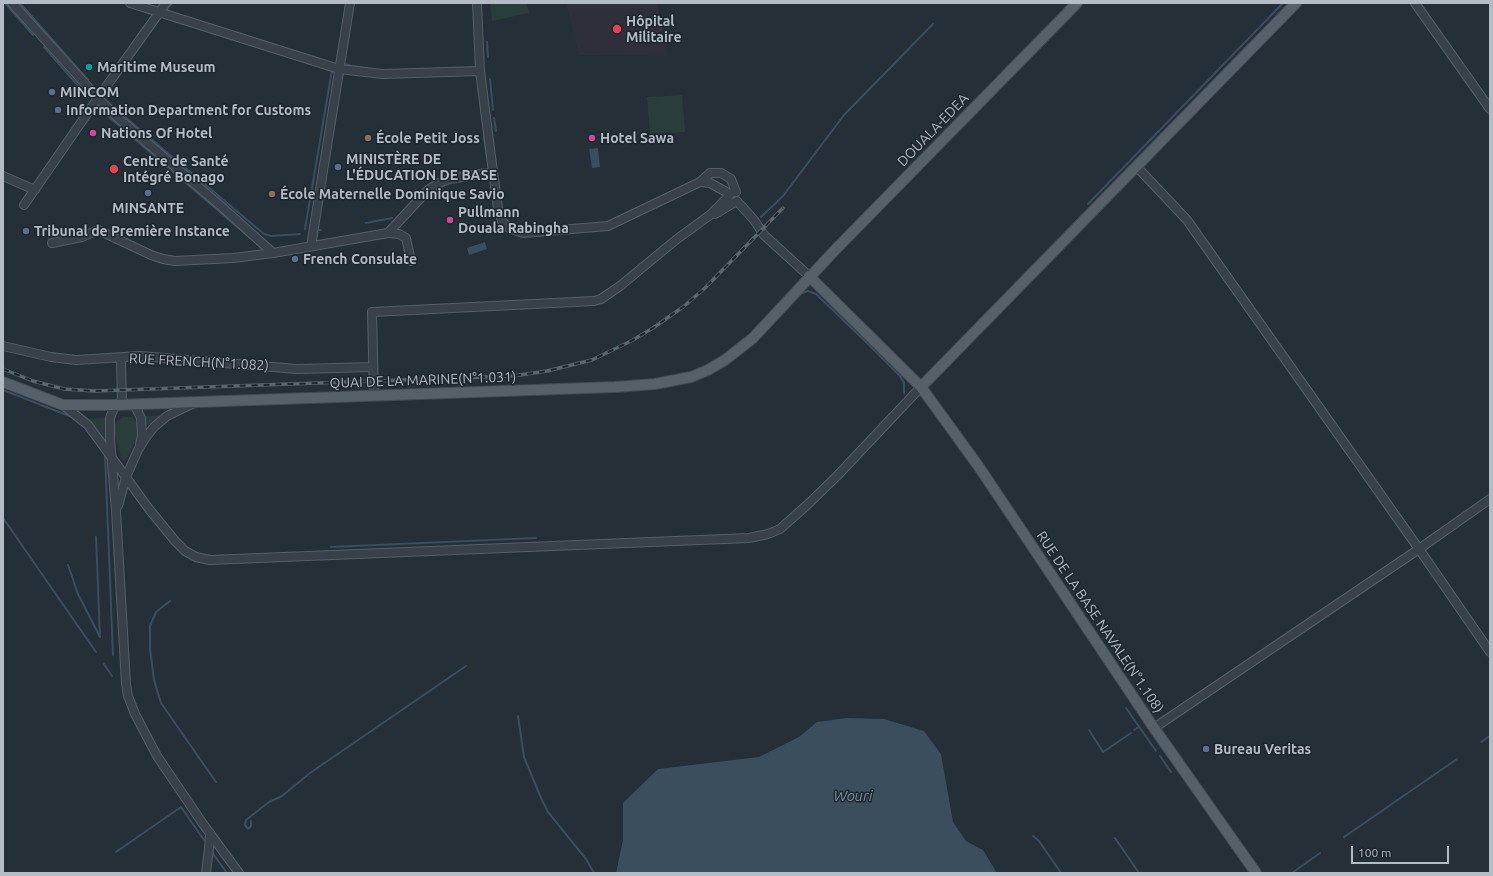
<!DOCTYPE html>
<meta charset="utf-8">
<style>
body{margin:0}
#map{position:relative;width:1493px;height:876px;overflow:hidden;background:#242f38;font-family:Ubuntu,sans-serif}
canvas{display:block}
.frame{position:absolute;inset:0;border:4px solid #b3bcc5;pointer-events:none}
.scale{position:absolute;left:1351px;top:846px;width:98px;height:18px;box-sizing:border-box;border:2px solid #b3bcc5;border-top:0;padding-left:5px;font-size:12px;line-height:14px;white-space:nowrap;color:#b3bcc5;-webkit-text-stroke:3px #1d262e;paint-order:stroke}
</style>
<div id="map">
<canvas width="1493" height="876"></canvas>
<div class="frame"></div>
<div class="scale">100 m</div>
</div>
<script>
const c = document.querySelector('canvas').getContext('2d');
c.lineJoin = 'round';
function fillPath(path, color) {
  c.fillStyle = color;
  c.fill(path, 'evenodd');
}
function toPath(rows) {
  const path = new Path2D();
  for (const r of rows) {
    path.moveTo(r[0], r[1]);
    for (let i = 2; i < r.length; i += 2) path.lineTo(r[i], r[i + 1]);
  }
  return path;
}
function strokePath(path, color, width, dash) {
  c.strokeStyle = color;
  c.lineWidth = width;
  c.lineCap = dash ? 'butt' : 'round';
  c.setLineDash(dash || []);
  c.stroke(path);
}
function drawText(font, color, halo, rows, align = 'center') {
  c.font = font + ' Ubuntu,sans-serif';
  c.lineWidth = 3;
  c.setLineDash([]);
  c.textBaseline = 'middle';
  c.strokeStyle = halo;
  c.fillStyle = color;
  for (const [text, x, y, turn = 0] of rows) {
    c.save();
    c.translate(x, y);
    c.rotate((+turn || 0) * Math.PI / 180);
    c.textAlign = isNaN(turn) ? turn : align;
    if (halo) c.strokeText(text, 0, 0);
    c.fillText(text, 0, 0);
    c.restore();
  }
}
fillPath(toPath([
 [566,3,657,3,668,56,579,55]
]), '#2f2f3b');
fillPath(toPath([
 [490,3,527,3,529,13,492,21],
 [682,95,685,132,650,134,647,97],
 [164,415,149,429,146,419,143,416],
 [122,417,132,417,139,425,138,436,127,458,124,461,121,458,114,431,114,426,118,420],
 [107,418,107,440,105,441,86,419]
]), '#293d3b');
fillPath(toPath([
 [598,148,600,167,592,168,589,149],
 [485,242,487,249,469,255,467,248],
 [847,718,884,719,924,731,941,754,953,822,966,841,983,850,997,873,616,873,623,840,623,803,658,769,759,757,799,737,817,722]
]), '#3a4e5e');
strokePath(toPath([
 [5,3,33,35],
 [20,3,88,80],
 [170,6,172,3],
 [487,42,488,57],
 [44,47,88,97],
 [343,64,364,68],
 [490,79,493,110],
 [116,80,162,15],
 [106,101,264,234,271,236,300,234],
 [96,106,249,237],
 [494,118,496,131],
 [484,137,487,158],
 [1088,204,1283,3],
 [761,217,783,196,844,115,933,24],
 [366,223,392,218],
 [305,229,332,70],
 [316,230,321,230],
 [802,293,808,291,816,294,865,341,900,376,904,383,904,393],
 [3,390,72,417],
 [105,455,113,655],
 [3,518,96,652],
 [331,547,536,538],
 [68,565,78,594,100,637,96,537],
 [170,601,156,612,150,626,150,649,154,680,161,703,216,782],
 [104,664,112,676],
 [1126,708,1156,751],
 [518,716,524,757,541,798,548,812,586,859,594,873],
 [1089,730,1103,752,1131,733],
 [1134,730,1139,727],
 [1481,742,1490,736],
 [1160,756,1171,772],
 [251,821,251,826,248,829,245,825,246,820,269,802,282,796,310,773,466,666],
 [1033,836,1039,841,1061,873],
 [1344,837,1457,759],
 [1115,838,1139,873],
 [211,851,227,873],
 [116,852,181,807,204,840],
 [1292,873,1320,853]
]), '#3a4e5e', 2);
const minor = toPath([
 [12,3,98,98,117,117,222,207,273,253],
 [130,3,339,69,383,74,480,71],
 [477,3,480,71,493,172,498,208,502,221,509,228,523,233,608,226,700,182,710,183,730,194],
 [1415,3,1490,109],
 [1137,167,1187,220,1419,549,1490,652],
 [3,176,35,190],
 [700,182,710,173,721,173,731,179,736,192],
 [737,201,754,220,764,235,809,276],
 [24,205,98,98,166,3],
 [715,214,735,202],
 [388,233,399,234,406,238,411,261],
 [52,243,82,237,98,230,151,255,163,259,175,261,233,258,273,253,388,233,428,190,439,183,449,179,493,172],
 [311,246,350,3],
 [3,346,51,357,76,360,140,356,297,369,373,367],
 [121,358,122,405],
 [374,395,372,312,594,301,601,299,620,286,677,239,710,215,729,196],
 [134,404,141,418,142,435,140,444],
 [63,405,88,425,149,509,175,541,185,551,196,557,210,560,749,538,768,534,780,529,806,506,837,476,921,387],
 [115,405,110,418,110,439,116,511,126,684,128,696,135,714,157,756,203,824,239,873],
 [118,506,126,477,138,450,146,437,154,427,167,416,194,403],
 [1154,728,1419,549,1490,499],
 [206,873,209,848,210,833]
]);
const major = toPath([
 [809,276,921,387,979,467,1154,728,1256,873],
 [3,382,63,405,115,405,615,387,655,384,691,377,708,370,725,360,753,338,836,249,1077,3],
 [921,387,1296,3]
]);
strokePath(minor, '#565f67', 10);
strokePath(major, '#414a52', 12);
strokePath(minor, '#384149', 8);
strokePath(major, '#566069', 10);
const rail = toPath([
 [3,369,33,381,64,389,95,391,513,376,547,371,592,360,633,340,653,328,683,307,705,288,783,208]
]);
strokePath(rail, '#5a666f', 3.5);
strokePath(rail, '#1d262e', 2, [6]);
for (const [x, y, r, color] of [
 [617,29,5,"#e0444e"],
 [89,67,4,"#0f9aa8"],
 [52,92,4,"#5c6f8a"],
 [58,110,4,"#5c6f8a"],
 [93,133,4,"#d1479c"],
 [368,138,4,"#8d6e63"],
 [592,138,4,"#d1479c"],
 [338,167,4,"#5c6f8a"],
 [114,169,5,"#e0444e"],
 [148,193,4,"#5c6f8a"],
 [272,194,4,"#8d6e63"],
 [450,220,4,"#d1479c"],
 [26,231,4,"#5c6f8a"],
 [295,259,4,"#5c6f8a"],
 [1206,749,4,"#5c6f8a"]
]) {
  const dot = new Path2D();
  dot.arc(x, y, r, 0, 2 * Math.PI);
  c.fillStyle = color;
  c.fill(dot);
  strokePath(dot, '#1d262e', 1.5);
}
drawText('bold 14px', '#b3bcc5', '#1d262e', [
 ["Hôpital",626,21],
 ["Militaire",626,37],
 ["Maritime Museum",97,67],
 ["MINCOM",60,92],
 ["Information Department for Customs",66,110],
 ["Nations Of Hotel",101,133],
 ["École Petit Joss",376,138],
 ["Hotel Sawa",600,138],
 ["MINISTÈRE DE",346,159],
 ["L'ÉDUCATION DE BASE",346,175],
 ["Centre de Santé",123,161],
 ["Intégré Bonago",123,177],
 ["École Maternelle Dominique Savio",280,194],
 ["MINSANTE",148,208,"center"],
 ["Pullmann",458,212],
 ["Douala Rabingha",458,228],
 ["Tribunal de Première Instance",34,231],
 ["French Consulate",303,259],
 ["Bureau Veritas",1214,749]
], 'left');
drawText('14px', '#b3bcc5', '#1d262e', [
 ["DOUALA-EDEA",933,130,-46],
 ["RUE FRENCH(N°1.082)",199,362,3],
 ["QUAI DE LA MARINE(N°1.031)",423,380,-2],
 ["RUE DE LA BASE NAVALE(N°1.108)",1100,622,56]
]);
drawText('italic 15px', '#7691a5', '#1d262e', [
 ["Wouri",853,796]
]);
</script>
